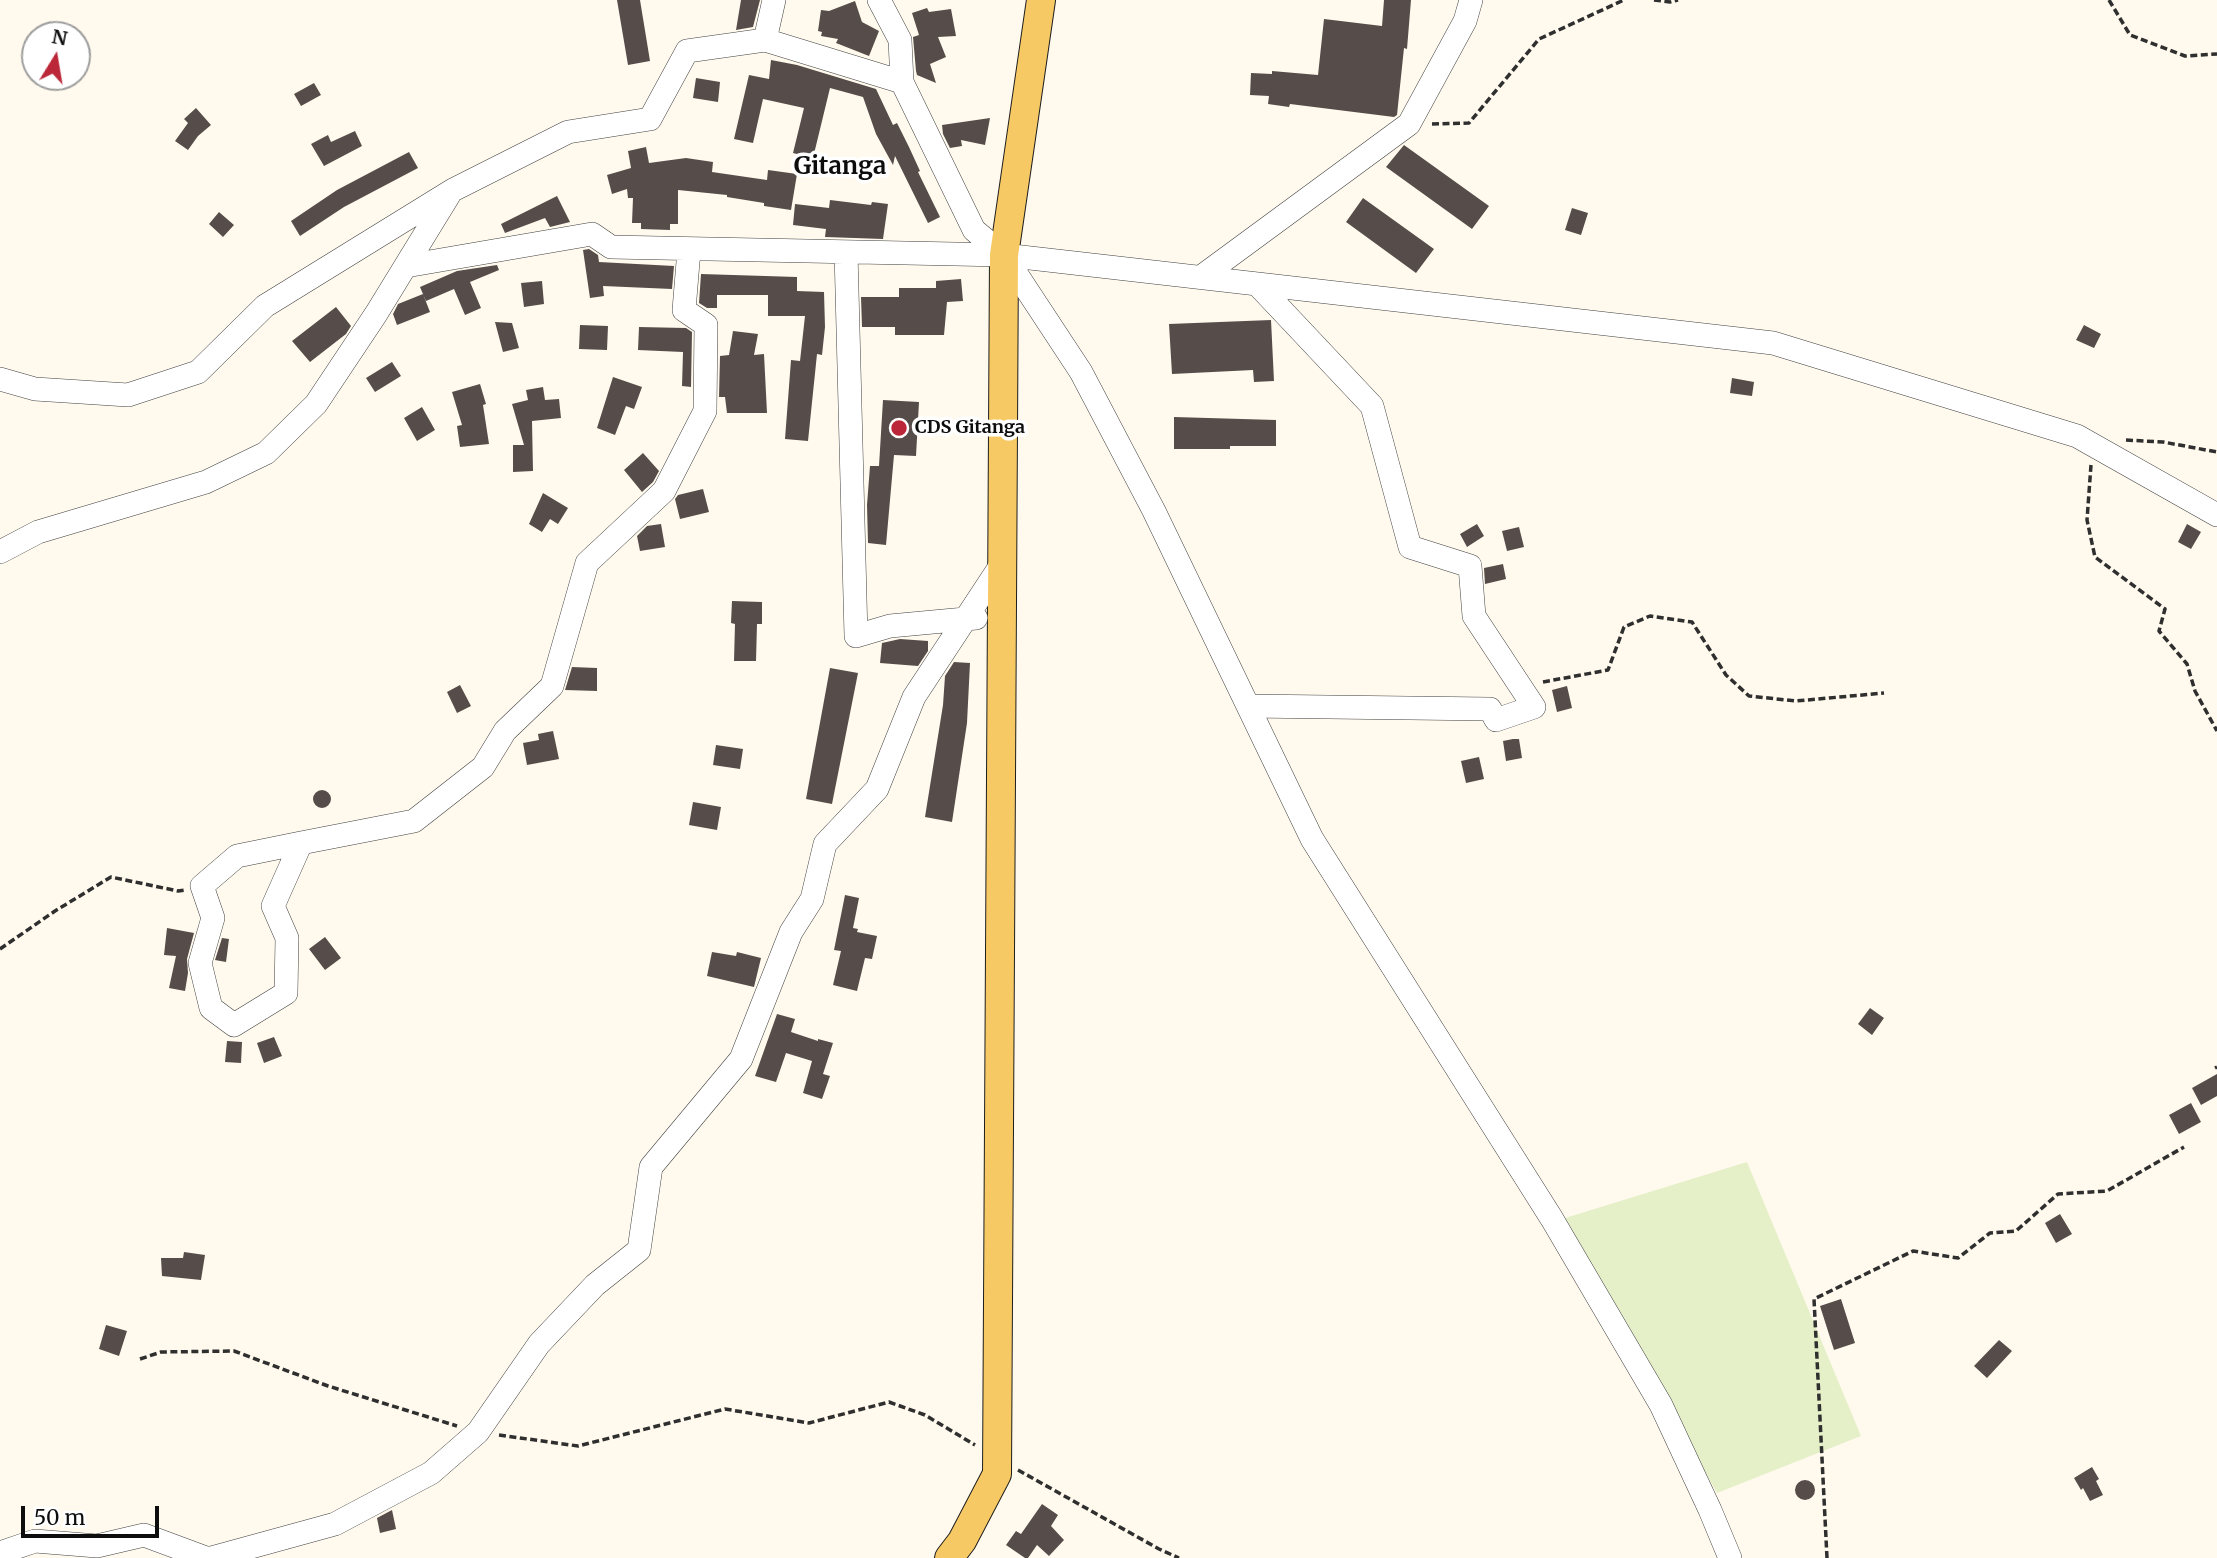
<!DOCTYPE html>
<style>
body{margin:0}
#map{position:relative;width:2217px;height:1558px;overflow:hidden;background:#fffaed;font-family:Merriweather,serif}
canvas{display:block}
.north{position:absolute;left:21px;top:21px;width:70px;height:70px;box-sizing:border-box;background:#fff;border:2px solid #9e9e9e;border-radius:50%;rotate:11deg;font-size:19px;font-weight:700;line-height:28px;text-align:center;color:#0d0d0d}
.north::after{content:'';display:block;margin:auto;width:24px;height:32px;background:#bb2739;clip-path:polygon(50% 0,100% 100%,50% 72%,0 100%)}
.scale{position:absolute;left:21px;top:1506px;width:138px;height:32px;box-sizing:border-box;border:4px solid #0d0d0d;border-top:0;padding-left:9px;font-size:21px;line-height:24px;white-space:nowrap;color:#0d0d0d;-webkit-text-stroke:5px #fff;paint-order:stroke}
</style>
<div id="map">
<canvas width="2217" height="1558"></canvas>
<div class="north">N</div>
<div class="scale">50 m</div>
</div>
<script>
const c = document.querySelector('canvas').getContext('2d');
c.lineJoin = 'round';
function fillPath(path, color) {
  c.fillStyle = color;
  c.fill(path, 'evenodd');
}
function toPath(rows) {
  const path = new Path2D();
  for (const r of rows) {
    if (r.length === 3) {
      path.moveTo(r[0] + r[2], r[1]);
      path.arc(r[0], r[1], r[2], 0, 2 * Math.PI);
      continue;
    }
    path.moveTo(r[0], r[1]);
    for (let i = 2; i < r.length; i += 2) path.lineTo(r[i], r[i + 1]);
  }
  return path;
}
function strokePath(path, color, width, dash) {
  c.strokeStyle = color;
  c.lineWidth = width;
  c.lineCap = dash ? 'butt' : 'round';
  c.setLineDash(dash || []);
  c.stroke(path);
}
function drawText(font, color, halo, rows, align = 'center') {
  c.font = font + ' Merriweather,serif';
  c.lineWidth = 7;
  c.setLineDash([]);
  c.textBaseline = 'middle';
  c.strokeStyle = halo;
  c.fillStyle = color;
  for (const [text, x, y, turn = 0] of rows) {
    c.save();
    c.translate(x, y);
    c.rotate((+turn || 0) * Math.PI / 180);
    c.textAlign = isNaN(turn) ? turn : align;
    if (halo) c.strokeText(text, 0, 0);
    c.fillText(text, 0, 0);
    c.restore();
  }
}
fillPath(toPath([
 [1747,1162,1861,1436,1717,1493,1562,1219]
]), '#e5f0c9');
fillPath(toPath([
 [617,0,640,0,650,61,628,65],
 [741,0,760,0,753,27,736,30],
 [1384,0,1411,0,1407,49,1404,48,1397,115,1394,117,1290,104,1289,107,1268,104,1269,96,1250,95,1251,73,1272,74,1272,71,1318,75,1324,19,1382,26],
 [855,1,862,22,879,31,869,56,836,43,838,39,821,36,822,32,818,31,821,10,829,11],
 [927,8,929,12,951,9,956,36,938,37,946,57,930,64,936,83,917,75,916,71,913,37,919,35,912,13],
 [771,60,797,65,876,89,893,125,897,123,909,147,920,171,918,172,940,217,928,223,895,156,893,165,876,134,863,97,830,88,813,158,793,153,804,108,763,99,753,143,734,139,749,75,769,79],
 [696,78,720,82,718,102,693,98],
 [314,83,321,95,301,106,294,94],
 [196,108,211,125,198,136,188,150,175,141,188,123,184,119],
 [990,118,985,145,961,140,962,146,950,148,943,134,942,125],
 [355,131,362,146,324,166,311,144,328,135,331,142],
 [1404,145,1489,206,1472,229,1386,167],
 [646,147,649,163,686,158,713,162,712,172,767,180,768,170,797,174,791,210,764,206,764,203,727,197,727,195,678,190,678,224,670,224,670,230,641,229,641,223,632,223,633,198,628,198,627,189,612,194,607,175,631,168,628,151],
 [409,152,418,168,344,207,300,236,291,221,337,190],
 [557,196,570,222,550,227,545,218,505,233,501,224],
 [1363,198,1434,249,1416,273,1346,222],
 [830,200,871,205,872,202,888,204,883,239,825,237,826,229,793,225,795,204,829,208],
 [1572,208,1588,213,1581,235,1565,230],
 [219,212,234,225,223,237,209,224],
 [589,249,598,255,599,262,674,266,672,289,603,286,604,296,590,298,583,250],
 [497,265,499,270,470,282,481,308,465,315,454,289,426,301,420,287,457,271],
 [701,274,797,277,797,291,824,292,825,327,822,355,817,354,808,441,785,439,791,360,800,361,805,316,768,316,768,295,717,295,717,308,707,308,699,303],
 [961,279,963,301,947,302,944,335,895,335,895,327,862,327,861,297,899,297,899,288,936,288,936,281],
 [542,281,544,304,524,307,521,283],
 [423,294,430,312,397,325,393,314,398,304],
 [336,307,351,326,346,334,310,362,292,341],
 [1271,320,1274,381,1254,382,1253,370,1172,374,1169,324],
 [495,322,512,323,519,348,503,352],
 [580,325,608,326,607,350,579,349],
 [2084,325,2101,334,2094,348,2076,340],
 [639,327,686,328,692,332,691,387,682,386,683,352,638,350],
 [733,331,758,334,754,355,764,354,767,413,727,413,725,397,719,397,720,356,729,355],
 [392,362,401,376,375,392,366,378],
 [613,377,642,387,634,409,626,406,615,435,597,428],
 [1732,378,1754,382,1752,396,1730,393],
 [480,384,486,404,483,405,489,444,460,447,457,426,462,425,452,392],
 [543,387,545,400,559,399,561,418,532,421,533,471,513,472,513,445,524,445,512,404,528,400,526,390],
 [883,400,919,402,916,456,894,455,886,545,868,543,867,505,870,466,879,466],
 [422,407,435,430,417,441,404,418],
 [1174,417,1276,420,1276,446,1230,446,1230,449,1174,449],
 [643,453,659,471,653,482,642,492,624,470],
 [703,489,709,512,680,519,675,499,678,495],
 [543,493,568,508,558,524,550,519,542,532,529,524],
 [661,524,665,547,640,551,637,536,647,526],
 [1477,524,1484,536,1467,547,1460,534],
 [2187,524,2201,532,2191,549,2178,542],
 [1519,527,1524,547,1507,551,1502,531],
 [1503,564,1506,579,1485,584,1484,568],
 [732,601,762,602,762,624,757,624,756,661,734,661,735,624,731,623],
 [900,639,928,641,928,651,918,666,880,663,882,643],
 [954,662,970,663,967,723,952,822,925,817,943,705,945,676],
 [572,667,597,668,597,691,565,690],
 [830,668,858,673,832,804,806,799],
 [460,685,471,706,457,713,447,692],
 [1567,686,1572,708,1557,712,1552,690],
 [553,731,559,759,527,765,523,743,539,740,538,734],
 [1513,739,1519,739,1522,758,1506,761,1503,741],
 [716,745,743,749,740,769,713,765],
 [1479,757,1484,779,1466,783,1461,761],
 [322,799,9],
 [693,802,721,807,717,830,689,825],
 [845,895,859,898,853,928,858,929,857,932,877,936,872,959,865,958,857,991,833,985,841,951,834,950],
 [167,928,194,933,187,959,188,973,185,991,169,988,176,956,164,955],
 [325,937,341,958,325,970,309,949],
 [222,938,229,939,226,962,215,960],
 [712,952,736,956,737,952,761,958,754,987,707,976],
 [1870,1008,1884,1018,1872,1035,1858,1024],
 [777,1014,795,1019,791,1032,818,1041,818,1039,833,1043,823,1074,830,1076,822,1099,803,1093,812,1061,786,1053,776,1082,755,1076],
 [274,1037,282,1056,264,1063,257,1043],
 [227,1041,242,1042,241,1063,225,1062],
 [2217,1074,2217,1096,2201,1105,2192,1088],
 [2191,1103,2201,1122,2179,1134,2169,1115],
 [2060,1214,2072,1234,2056,1243,2045,1223],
 [184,1252,205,1255,201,1280,162,1276,161,1258,183,1258],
 [1841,1299,1855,1343,1834,1350,1820,1306],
 [106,1325,127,1331,119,1356,99,1349],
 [1999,1340,2012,1351,1987,1378,1974,1366],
 [2092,1467,2099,1479,2096,1481,2103,1495,2090,1501,2083,1488,2081,1490,2074,1478],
 [1805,1490,10],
 [1042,1504,1058,1515,1051,1526,1064,1540,1049,1556,1037,1545,1028,1558,1025,1558,1006,1545,1016,1531,1021,1534],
 [392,1510,396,1529,380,1533,377,1518]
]), '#564d4a');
const minor = toPath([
 [879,0,900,40,902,82,974,230,1004,255,1081,372,1154,511,1312,839,1552,1219,1661,1405,1710,1510,1730,1558],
 [765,40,774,0],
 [846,252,856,636,890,626,976,618],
 [406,266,592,234,611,247,1004,255,1773,343,2077,436,2217,515],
 [1201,277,1409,124,1465,21,1471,0],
 [0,379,35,389,128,395,198,372,265,306,453,190,568,132,650,119,687,51,765,40,902,82],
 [0,552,38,532,206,482,266,453,316,404,376,314,449,195],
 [1248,706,1490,709,1496,720,1534,707,1474,616,1470,566,1410,547,1372,406,1257,284],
 [301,843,237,856,202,886,213,918,200,963,211,1008,234,1025,286,993,287,938,273,906,301,843,414,821,483,767,505,731,552,686,587,563,664,491,705,411,706,325,684,310,689,250],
 [0,1553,35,1541,97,1546,144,1535,206,1558],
 [211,1558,335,1524,431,1473,478,1432,539,1344,595,1285,639,1250,651,1167,741,1059,791,932,812,899,825,844,877,789,914,697,1001,565]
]);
const major = toPath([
 [949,1558,962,1541,997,1474,1004,255,1041,0]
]);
strokePath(minor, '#404040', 24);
strokePath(major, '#1e1e1e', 30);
strokePath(toPath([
 [1654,0,1670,2,1678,0],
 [2109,0,2130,35,2185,56,2217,54],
 [1432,124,1469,123,1539,39,1624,0],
 [2126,440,2163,442,2217,452],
 [2091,465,2087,520,2095,557,2165,609,2159,631,2187,664,2195,691,2217,731],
 [1543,682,1608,670,1624,627,1650,616,1692,622,1726,675,1749,696,1796,701,1884,693],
 [0,949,55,911,111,877,178,891,185,890],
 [2215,1068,2217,1067],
 [140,1359,161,1352,234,1351,328,1386,457,1426],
 [499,1435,578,1446,725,1409,809,1423,889,1402,925,1415,975,1445],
 [1018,1470,1159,1549,1179,1558],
 [1827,1558,1814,1299,1913,1251,1958,1258,1990,1233,2016,1231,2058,1194,2107,1191,2184,1147]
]), '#2f2f2f', 3.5, [7, 3.5]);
strokePath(minor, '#fff', 23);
strokePath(major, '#f7c965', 28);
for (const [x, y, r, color] of [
 [899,428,9,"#bb2739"]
]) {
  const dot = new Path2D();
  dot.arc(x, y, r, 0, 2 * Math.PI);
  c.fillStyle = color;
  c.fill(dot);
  strokePath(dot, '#fff', 2.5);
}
drawText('bold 18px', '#0d0d0d', '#fff', [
 ["CDS Gitanga",915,428]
], 'left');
drawText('bold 24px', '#0d0d0d', '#fff', [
 ["Gitanga",840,167]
]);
</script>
